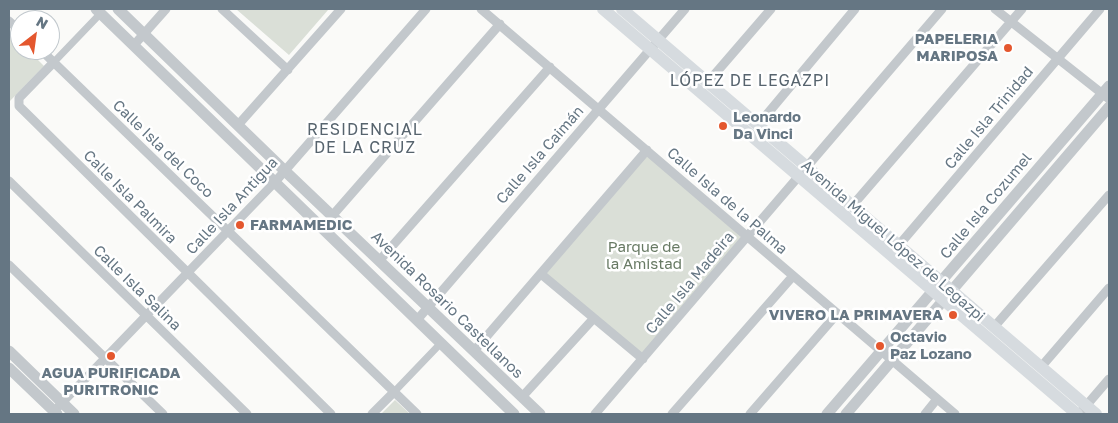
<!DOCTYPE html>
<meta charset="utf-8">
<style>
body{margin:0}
#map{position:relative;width:1118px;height:423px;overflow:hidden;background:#fafaf8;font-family:"Golos Text",sans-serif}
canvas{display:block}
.frame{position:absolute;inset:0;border:10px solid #657683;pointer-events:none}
.north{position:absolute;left:10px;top:10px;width:50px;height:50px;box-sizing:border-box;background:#fff;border:1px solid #c1c8cd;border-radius:50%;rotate:30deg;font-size:14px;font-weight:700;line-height:20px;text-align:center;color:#657683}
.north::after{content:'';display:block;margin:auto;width:18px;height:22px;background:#e4572e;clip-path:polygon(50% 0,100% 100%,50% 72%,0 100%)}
</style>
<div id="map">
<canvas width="1118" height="423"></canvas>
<div class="frame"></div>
<div class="north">N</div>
</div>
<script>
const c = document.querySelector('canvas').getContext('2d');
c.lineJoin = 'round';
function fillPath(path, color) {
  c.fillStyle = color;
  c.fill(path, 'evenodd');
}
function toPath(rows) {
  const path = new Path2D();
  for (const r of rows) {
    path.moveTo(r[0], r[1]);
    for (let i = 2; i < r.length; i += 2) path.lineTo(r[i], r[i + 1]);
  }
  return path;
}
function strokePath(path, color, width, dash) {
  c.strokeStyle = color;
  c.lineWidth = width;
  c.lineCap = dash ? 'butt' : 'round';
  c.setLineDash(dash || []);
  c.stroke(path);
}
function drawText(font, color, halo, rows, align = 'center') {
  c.font = font + ' "Golos Text",sans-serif';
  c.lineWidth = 5;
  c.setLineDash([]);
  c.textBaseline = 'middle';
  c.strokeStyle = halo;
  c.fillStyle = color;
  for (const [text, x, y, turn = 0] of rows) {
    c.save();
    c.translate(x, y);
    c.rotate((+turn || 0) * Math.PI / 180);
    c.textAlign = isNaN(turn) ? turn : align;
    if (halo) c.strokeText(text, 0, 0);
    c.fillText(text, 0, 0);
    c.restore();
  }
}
fillPath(toPath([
 [236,9,327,9,328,10,289,55],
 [9,31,20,42,20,50,28,50,44,66,9,102],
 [647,154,743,237,643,355,545,274],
 [395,400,410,414,381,414]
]), '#dadfd7');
strokePath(toPath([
 [54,62,101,13],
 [394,392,441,343]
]), '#c3c8cc', 7);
strokePath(toPath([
 [222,9,288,70],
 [481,9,955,414],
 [995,9,1109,99],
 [9,21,20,31],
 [134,45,166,9],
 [41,50,417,414],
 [54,62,19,98,19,106,331,414],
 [708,82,771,9],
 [238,125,341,9],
 [758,125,855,9],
 [9,181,247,414],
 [852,206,1022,9],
 [332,216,500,24],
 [899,245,1100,9],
 [379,261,550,67],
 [9,265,163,414],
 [541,274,643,359],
 [417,320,685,9],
 [994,327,1109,195],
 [474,351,647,150],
 [1041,367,1109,288],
 [522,397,594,318],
 [58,407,275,182,426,9],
 [372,414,394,392],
 [595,414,942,9],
 [672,414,793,276],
 [750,414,837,314],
 [925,414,937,399],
 [1079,414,1109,379]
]), '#c3c8cc', 9);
strokePath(toPath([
 [96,9,514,414],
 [118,9,285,171,540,414],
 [9,351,74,414],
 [9,368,57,414],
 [827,414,1109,86],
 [846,414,1109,107]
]), '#c3c8cc', 11);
strokePath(toPath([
 [603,9,1077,414],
 [622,9,1096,414]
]), '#d6dbdf', 12);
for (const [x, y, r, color] of [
 [1008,48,5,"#e4572e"],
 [723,126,5,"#e4572e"],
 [240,225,5,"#e4572e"],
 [953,315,5,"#e4572e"],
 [880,346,5,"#e4572e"],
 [111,356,5,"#e4572e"]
]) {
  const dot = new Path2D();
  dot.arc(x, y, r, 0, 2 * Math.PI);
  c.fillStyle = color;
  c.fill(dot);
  strokePath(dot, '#fff', 2);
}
drawText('bold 15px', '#657683', '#fff', [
 ["PAPELERIA",998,39,"right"],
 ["MARIPOSA",998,56,"right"],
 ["Leonardo",733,117],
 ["Da Vinci",733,134],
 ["FARMAMEDIC",250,225],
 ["VIVERO LA PRIMAVERA",943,315,"right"],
 ["Octavio",890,337],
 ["Paz Lozano",890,354],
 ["AGUA PURIFICADA",111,373,"center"],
 ["PURITRONIC",111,390,"center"]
], 'left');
drawText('15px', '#657683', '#fff', [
 ["Calle Isla Trinidad",989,118,-50],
 ["Calle Isla del Coco",163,149,44],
 ["Calle Isla Caimán",540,155,-49],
 ["Calle Isla Palmira",130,197,45],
 ["Calle Isla de la Palma",727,201,41],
 ["Calle Isla Antigua",232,206,-47],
 ["Calle Isla Cozumel",986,206,-50],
 ["Avenida Miguel López de Legazpi",893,241,41],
 ["Calle Isla Madeira",690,283,-50],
 ["Calle Isla Salina",137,288,44],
 ["Avenida Rosario Castellanos",447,305,44]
]);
drawText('15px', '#687a64', '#fff', [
 ["Parque de",644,247],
 ["la Amistad",644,264]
]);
c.letterSpacing = '1px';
drawText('16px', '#57646e', '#fff', [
 ["LÓPEZ DE LEGAZPI",750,81],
 ["RESIDENCIAL",365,130],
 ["DE LA CRUZ",365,148]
]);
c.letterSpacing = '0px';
</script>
